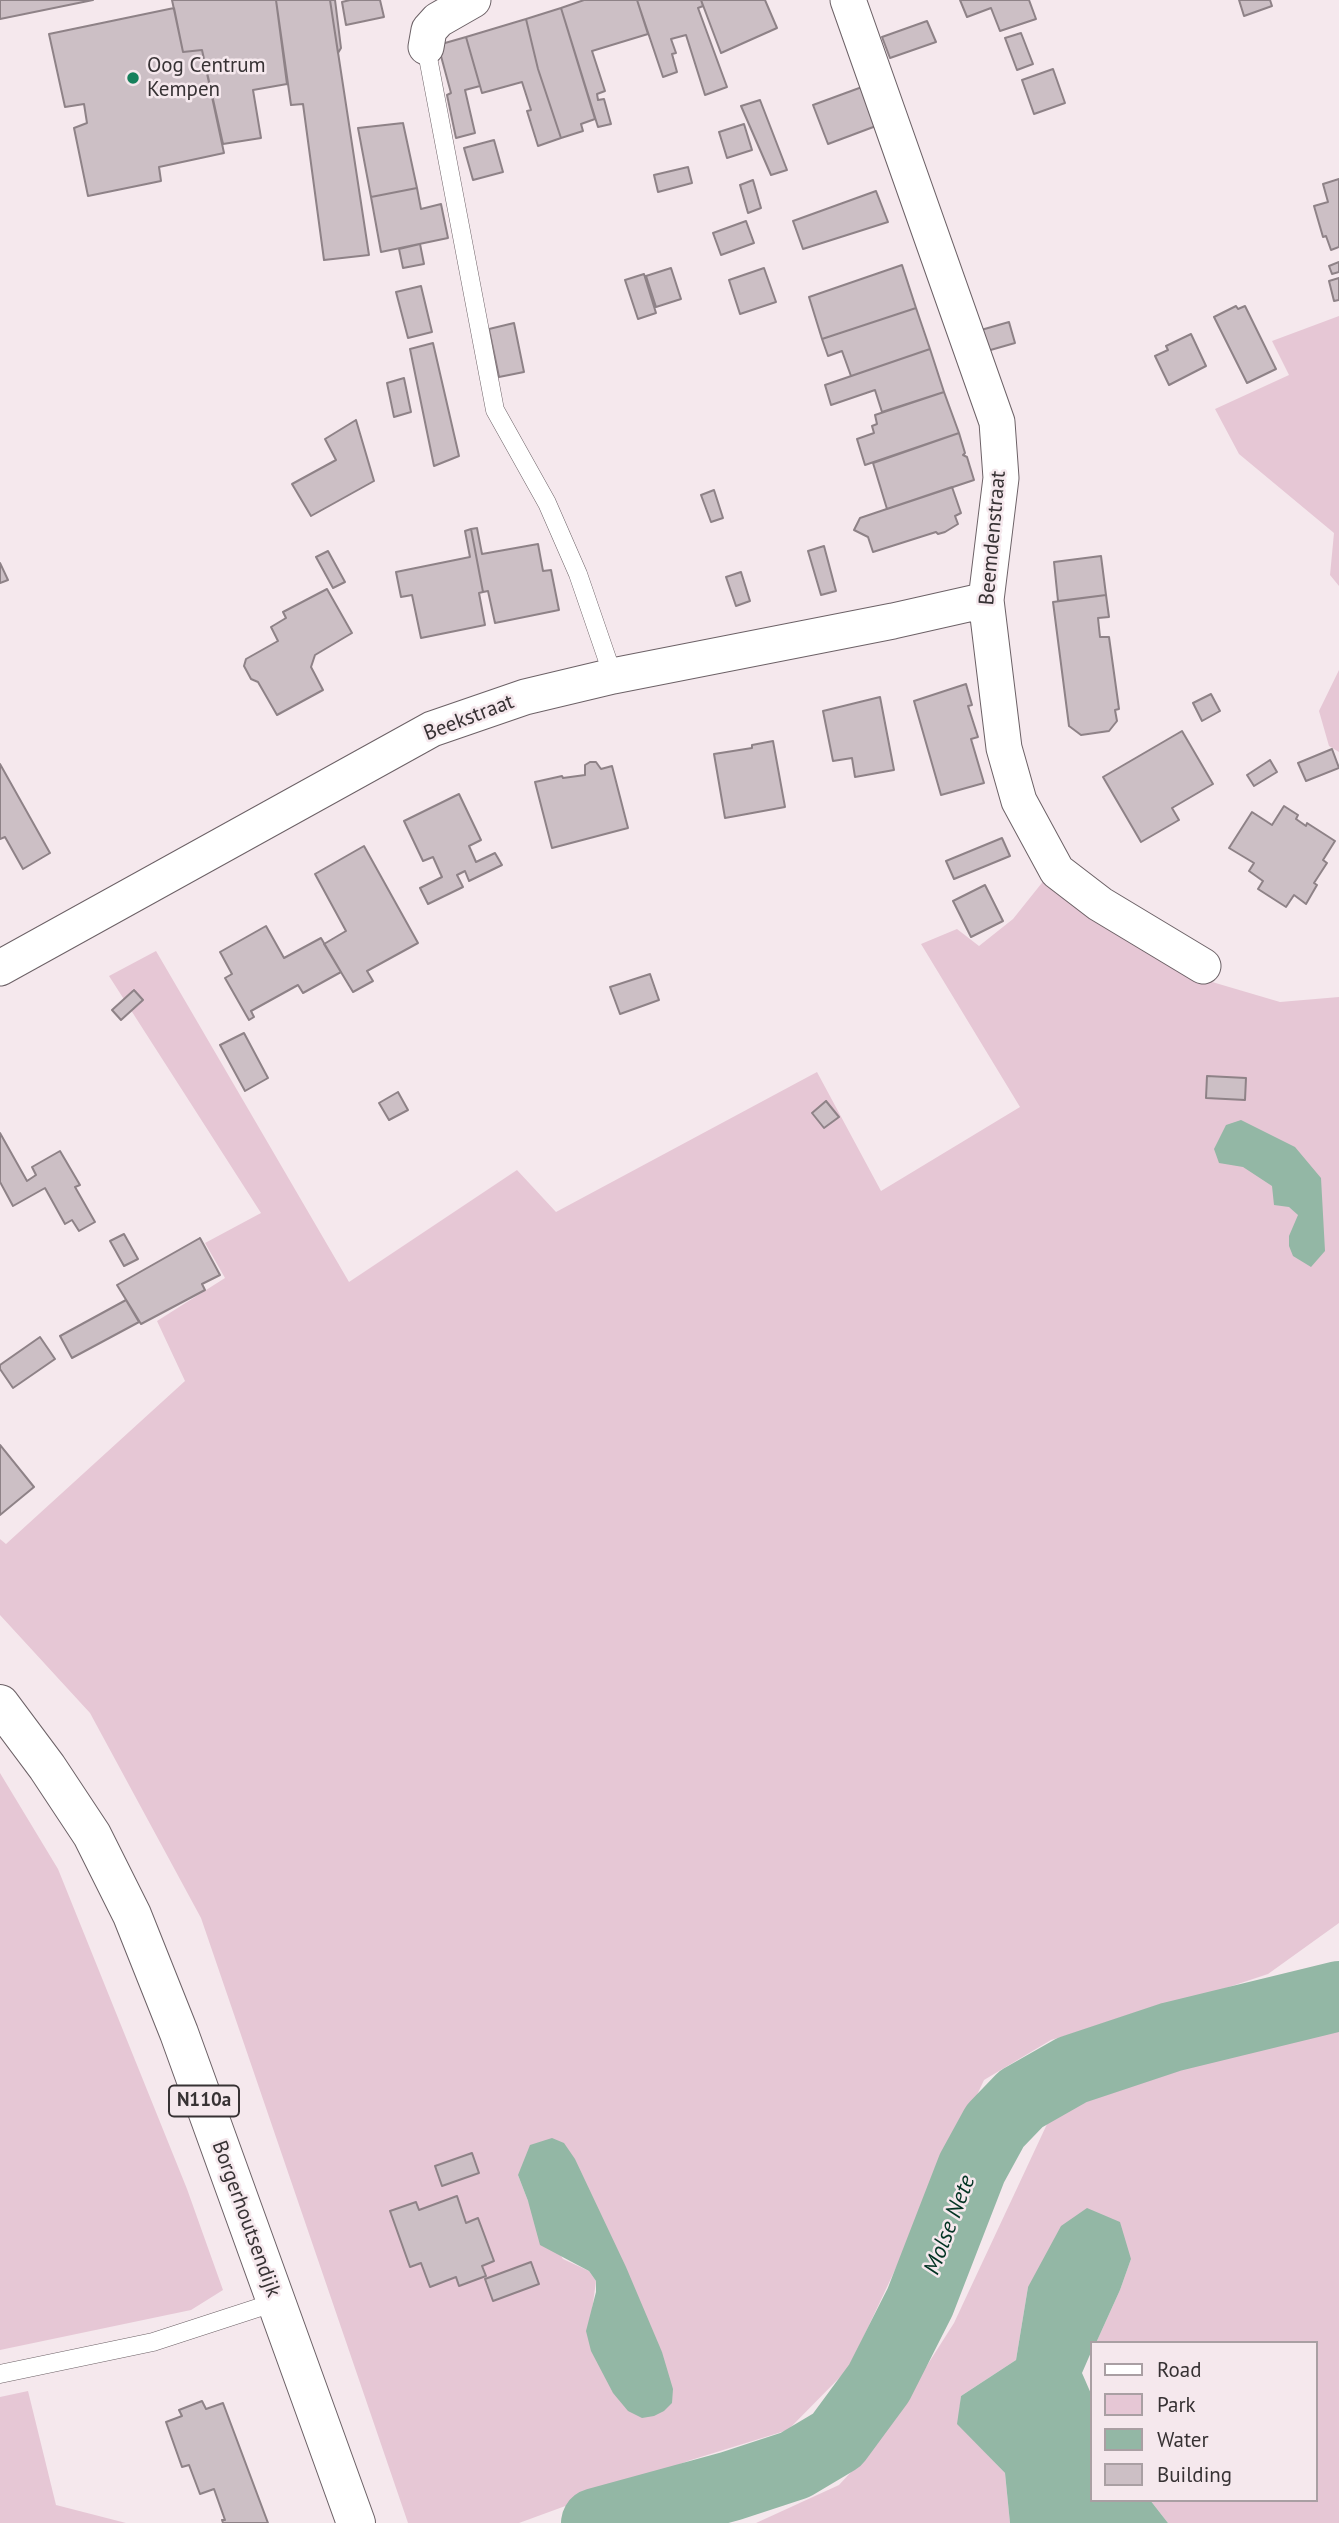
<!DOCTYPE html>
<style>
body{margin:0}
#map{position:relative;width:1339px;height:2523px;overflow:hidden;background:#f5e8ed;font-family:"PT Sans",sans-serif}
canvas{display:block}
.legend{position:absolute;left:1090px;top:2341px;width:228px;height:161px;box-sizing:border-box;background:#f5e8ed;border:2px solid #a99fa3;margin:0;padding:9px 12px;list-style:none;font-size:21px;color:#373234}
.legend li{display:flex;align-items:center;gap:14px;height:35px}
.legend b{width:35px;border:2px solid #a99fa3}
</style>
<div id="map">
<canvas width="1339" height="2523"></canvas>
<ul class="legend">
<li><b style="height:9px;background:#fff"></b>Road</li>
<li><b style="height:19px;background:#e6c7d5"></b>Park</li>
<li><b style="height:19px;background:#93b7a5"></b>Water</li>
<li><b style="height:19px;background:#ccbfc5"></b>Building</li>
</ul>
</div>
<script>
const c = document.querySelector('canvas').getContext('2d');
c.lineJoin = 'round';
function fillPath(path, color) {
  c.fillStyle = color;
  c.fill(path, 'evenodd');
}
function toPath(rows) {
  const path = new Path2D();
  for (const r of rows) {
    path.moveTo(r[0], r[1]);
    for (let i = 2; i < r.length; i += 2) path.lineTo(r[i], r[i + 1]);
  }
  return path;
}
function strokePath(path, color, width, dash) {
  c.strokeStyle = color;
  c.lineWidth = width;
  c.lineCap = dash ? 'butt' : 'round';
  c.setLineDash(dash || []);
  c.stroke(path);
}
function drawText(font, color, halo, rows, align = 'center') {
  c.font = font + ' "PT Sans",sans-serif';
  c.lineWidth = 5;
  c.setLineDash([]);
  c.textBaseline = 'middle';
  c.strokeStyle = halo;
  c.fillStyle = color;
  for (const [text, x, y, turn = 0] of rows) {
    c.save();
    c.translate(x, y);
    c.rotate((+turn || 0) * Math.PI / 180);
    c.textAlign = isNaN(turn) ? turn : align;
    if (halo) c.strokeText(text, 0, 0);
    c.fillText(text, 0, 0);
    c.restore();
  }
}
fillPath(toPath([
 [1339,316,1339,586,1330,575,1334,533,1239,454,1215,409,1289,375,1272,341],
 [1339,670,1339,752,1329,746,1319,711],
 [1045,879,1202,979,1280,1002,1339,997,1339,1923,1268,1974,1187,2001,1051,2040,984,2080,849,2368,788,2430,691,2460,519,2523,408,2523,201,1918,90,1713,0,1615,0,1539,6,1544,185,1381,157,1321,225,1278,205,1243,261,1213,109,976,156,951,349,1282,517,1170,556,1212,817,1072,881,1191,1020,1107,921,944,957,929,979,946,1013,919],
 [518,2175,662,2352,592,2311,596,2281,589,2271,563,2259,528,2201],
 [0,1773,58,1869,187,2189,223,2290,191,2310,0,2350],
 [1339,2027,1339,2523,1168,2523,1150,2500,1316,2500,1316,2343,1096,2343,1120,2290,1131,2259,1028,2287,1016,2360,961,2396,958,2424,1005,2473,1010,2523,756,2523,839,2485,877,2444,954,2323,1055,2107,1111,2088],
 [28,2391,56,2505,126,2523,0,2523,0,2397]
]), '#e6c7d5');
fillPath(toPath([
 [1241,1120,1295,1147,1321,1178,1325,1251,1311,1267,1293,1256,1289,1246,1289,1236,1298,1215,1289,1207,1274,1205,1272,1186,1243,1167,1219,1163,1214,1149,1226,1125],
 [552,2138,564,2143,575,2159,626,2267,662,2352,673,2389,672,2403,664,2411,654,2416,642,2418,628,2411,613,2393,591,2351,586,2331,596,2292,596,2281,589,2271,540,2245,528,2201,518,2175,530,2145],
 [1087,2208,1120,2222,1131,2259,1120,2290,1096,2343,1092,2343,1092,2350,1082,2373,1092,2396,1092,2500,1150,2500,1168,2523,1010,2523,1005,2473,957,2424,961,2396,1016,2360,1028,2287,1061,2226]
]), '#93b7a5');
strokePath(toPath([
 [596,2523,731,2486,795,2465,837,2440,879,2383,920,2302,972,2168,995,2126,1021,2099,1072,2070,1171,2037,1339,1996]
]), '#93b7a5', 70);
const building = toPath([
 [0,0,93,0,0,19,0,0],
 [172,0,276,0,287,84,253,90,261,138,223,144,202,50,183,52,172,0],
 [276,0,330,0,369,255,324,260,303,104,291,105,276,0],
 [330,0,335,0,341,48,338,53,330,0],
 [350,0,380,0,384,17,346,25,342,2,350,0],
 [584,0,637,0,648,34,592,51,605,91,597,94,598,100,604,99,611,124,598,127,561,8,584,0],
 [637,0,701,0,703,6,698,8,727,87,705,95,686,35,671,39,676,53,672,54,677,72,663,77,637,0],
 [701,0,765,0,777,28,721,53,701,0],
 [960,0,1029,0,1036,19,1000,31,991,8,967,17,960,0],
 [1239,0,1270,0,1272,6,1244,16,1239,0],
 [174,8,183,52,202,50,224,153,159,167,161,181,88,196,74,128,87,123,84,104,65,107,49,34,174,8],
 [561,8,595,119,581,124,583,131,561,138,538,69,526,19,561,8],
 [526,19,538,69,561,138,538,146,527,111,531,110,522,82,482,93,466,37,526,19],
 [927,21,936,42,890,58,882,37,927,21],
 [1021,33,1033,64,1017,70,1005,38,1021,33],
 [466,37,480,86,465,90,475,133,456,138,447,95,451,93,438,45,466,37],
 [1053,69,1065,103,1034,114,1022,80,1053,69],
 [862,87,876,126,828,144,813,105,862,87],
 [760,100,787,170,771,175,741,106,760,100],
 [403,123,417,188,371,197,358,128,403,123],
 [744,124,752,150,727,158,719,132,744,124],
 [494,140,503,172,473,180,464,148,494,140],
 [688,167,692,183,658,192,654,175,688,167],
 [1339,179,1339,247,1331,250,1326,236,1323,237,1314,206,1328,202,1323,184,1339,179],
 [753,180,761,208,748,213,740,185,753,180],
 [417,188,421,209,441,204,448,238,381,252,371,197,417,188],
 [876,191,888,222,803,249,793,221,876,191],
 [746,221,754,243,721,255,713,233,746,221],
 [420,244,424,264,403,268,399,249,420,244],
 [1339,262,1339,272,1332,274,1329,266,1339,262],
 [902,265,916,308,822,339,809,297,902,265],
 [671,268,681,299,656,307,646,276,671,268],
 [764,268,776,302,740,314,729,280,764,268],
 [644,274,656,313,638,319,625,280,644,274],
 [1339,278,1339,300,1334,301,1329,281,1339,278],
 [421,286,432,332,408,338,396,292,421,286],
 [1236,306,1238,309,1245,306,1276,369,1247,383,1214,317,1236,306],
 [916,308,930,349,851,376,842,351,828,356,822,339,916,308],
 [1009,322,1015,343,987,351,981,330,1009,322],
 [514,323,524,372,499,377,489,329,514,323],
 [1191,334,1206,366,1169,385,1155,356,1168,350,1166,346,1191,334],
 [433,343,459,456,434,466,410,349,433,343],
 [930,349,944,392,882,412,875,390,831,405,825,385,930,349],
 [404,378,411,412,394,417,387,383,404,378],
 [944,392,959,433,865,465,857,439,874,433,872,426,877,424,875,415,944,392],
 [356,420,374,481,311,516,292,484,336,460,325,439,356,420],
 [959,433,965,453,963,455,967,457,974,480,887,509,873,463,959,433],
 [952,487,961,513,955,516,958,524,945,532,938,534,936,532,873,552,868,537,854,530,860,518,952,487],
 [714,490,723,518,711,522,701,495,714,490],
 [477,528,482,554,538,544,543,571,551,570,559,610,495,623,488,591,483,592,471,529,477,528],
 [471,529,483,592,479,593,485,625,421,638,412,595,401,597,396,572,470,557,465,531,471,529],
 [824,546,836,591,821,595,808,551,824,546],
 [328,551,345,582,333,588,316,557,328,551],
 [1101,556,1106,595,1058,601,1054,562,1101,556],
 [0,563,8,580,0,583,0,563],
 [741,572,750,601,736,606,726,577,741,572],
 [327,589,352,633,315,655,311,667,323,690,277,715,258,682,251,679,244,666,246,659,278,641,271,627,286,618,283,612,327,589],
 [1106,595,1109,617,1098,618,1100,637,1109,637,1119,709,1115,710,1117,721,1109,731,1081,735,1069,726,1053,602,1106,595],
 [966,684,972,705,968,706,978,737,971,739,984,783,941,795,914,701,966,684],
 [1211,694,1220,711,1202,721,1193,703,1211,694],
 [880,697,894,770,855,777,852,758,833,761,823,711,880,697],
 [1182,731,1213,784,1172,808,1179,820,1141,842,1103,777,1182,731],
 [773,741,785,807,725,818,714,754,752,748,752,745,773,741],
 [1332,749,1339,768,1306,781,1298,763,1332,749],
 [1270,760,1277,772,1254,786,1247,775,1270,760],
 [590,762,596,762,601,769,612,766,628,828,552,848,535,782,562,776,563,778,585,775,585,765,590,762],
 [0,764,50,853,23,869,5,837,0,839,0,764],
 [459,794,481,840,469,846,476,862,495,853,502,865,469,881,465,871,457,875,463,887,428,904,420,888,442,877,433,857,423,861,404,821,459,794],
 [1284,806,1298,815,1296,819,1306,826,1307,823,1335,841,1323,860,1327,863,1314,883,1317,885,1306,904,1294,895,1286,907,1258,889,1263,881,1249,871,1254,863,1229,848,1252,812,1272,825,1284,806],
 [1002,838,1010,856,954,879,946,861,1002,838],
 [364,846,418,943,367,971,373,981,353,992,324,944,346,931,315,874,364,846],
 [985,885,1003,921,971,937,953,901,985,885],
 [266,926,284,958,321,938,341,972,303,993,298,985,251,1011,254,1017,249,1020,225,978,232,974,220,952,266,926],
 [650,974,659,1000,620,1014,610,987,650,974],
 [134,990,143,1000,121,1020,112,1010,134,990],
 [244,1033,268,1078,245,1091,220,1045,244,1033],
 [1207,1076,1246,1078,1245,1100,1206,1098,1207,1076],
 [398,1092,408,1110,389,1120,379,1103,398,1092],
 [826,1101,839,1117,824,1128,812,1113,826,1101],
 [0,1133,27,1181,36,1175,32,1167,60,1151,80,1185,75,1187,95,1222,79,1231,72,1220,65,1224,45,1188,13,1206,0,1182,0,1133],
 [124,1234,138,1259,124,1266,110,1241,124,1234],
 [200,1238,220,1275,202,1284,205,1290,141,1324,117,1285,200,1238],
 [126,1300,139,1322,72,1358,60,1336,126,1300],
 [40,1337,55,1359,13,1388,0,1369,0,1365,40,1337],
 [0,1445,34,1487,0,1515,0,1445],
 [472,2153,479,2173,442,2186,435,2166,472,2153],
 [457,2196,466,2223,478,2218,494,2261,482,2266,486,2276,459,2286,456,2277,430,2287,421,2263,410,2267,390,2211,416,2202,419,2210,457,2196],
 [531,2262,539,2284,493,2301,485,2279,531,2262],
 [202,2401,206,2409,223,2403,268,2523,223,2523,222,2520,225,2520,214,2489,200,2494,189,2465,182,2467,166,2422,182,2416,179,2410,202,2401]
]);
fillPath(building, '#ccbfc5');
strokePath(building, '#8e8287', 2);
const lane = toPath([
 [426,47,495,410,547,503,578,574,613,676],
 [0,2374,153,2342,276,2302]
]);
const street = toPath([
 [848,0,997,422,1001,478,986,600,1004,748,1019,801,1057,871,1100,904,1203,966],
 [426,47,429,30,438,20,473,0],
 [0,968,432,729,525,697,613,676,893,621,986,600]
]);
const primary = toPath([
 [0,1704,47,1767,92,1835,132,1915,179,2033,356,2523]
]);
strokePath(lane, '#6c6166', 19);
strokePath(street, '#6c6166', 37);
strokePath(primary, '#6c6166', 40);
strokePath(lane, '#fff', 18);
strokePath(street, '#fff', 35);
strokePath(primary, '#fff', 38);
for (const [x, y, r, color] of [
 [133,78,7,"#16805c"]
]) {
  const dot = new Path2D();
  dot.arc(x, y, r, 0, 2 * Math.PI);
  c.fillStyle = color;
  c.fill(dot);
  strokePath(dot, '#f5e8ed', 2.5);
}
for (const [x, y, w] of [
 [204,2101,70]
]) {
  const box = new Path2D();
  box.roundRect(x - w / 2, y - 15.5, w, 31, 5);
  c.fillStyle = '#f5e8ed';
  c.fill(box);
  strokePath(box, '#373234', 2);
}
drawText('bold 19px', '#373234', null, [
 ["N110a",204,2101]
]);
drawText('21px', '#373234', '#f5e8ed', [
 ["Oog Centrum",147,66],
 ["Kempen",147,90]
], 'left');
drawText('21px', '#373234', '#f5e8ed', [
 ["Beemdenstraat",993,538,-85],
 ["Beekstraat",469,718,-21],
 ["Borgerhoutsendijk",246,2219,70]
]);
drawText('italic 23px', '#013322', '#f5e8ed', [
 ["Molse Nete",950,2225,-69]
]);
</script>
